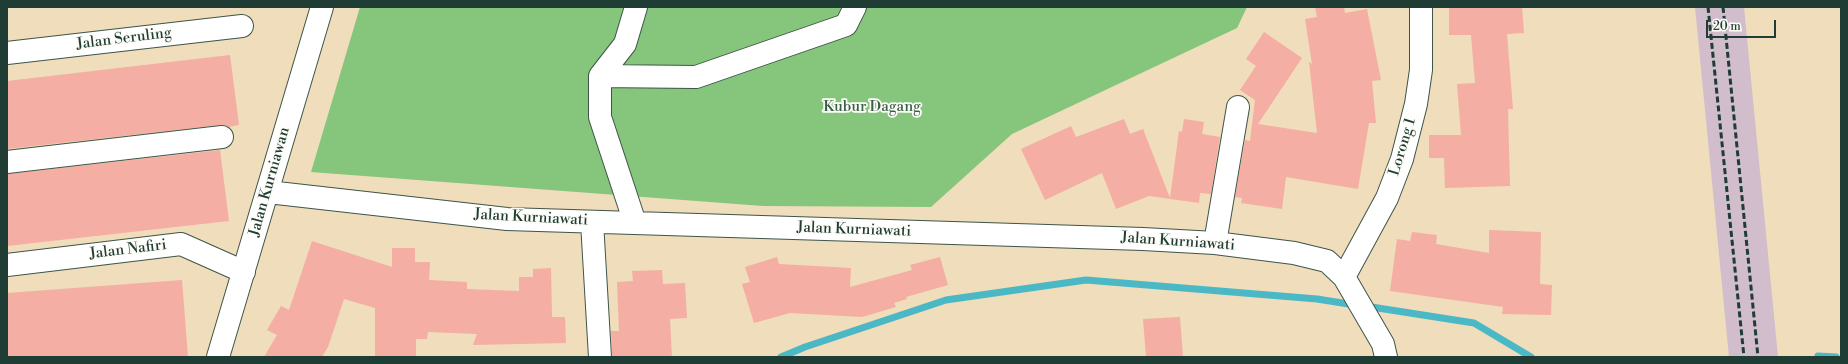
<!DOCTYPE html>
<style>
body{margin:0}
#map{position:relative;width:1848px;height:364px;overflow:hidden;background:#efddbb;font-family:"Libre Bodoni",serif}
canvas{display:block}
.frame{position:absolute;inset:0;border:8px solid #1f3d34;pointer-events:none}
.scale{position:absolute;left:1706px;top:20px;width:70px;height:18px;box-sizing:border-box;border:2px solid #1f3d34;border-top:0;padding-left:5px;font-size:12px;line-height:14px;white-space:nowrap;color:#1f3d34;-webkit-text-stroke:3px #fdfcf7;paint-order:stroke}
</style>
<div id="map">
<canvas width="1848" height="364"></canvas>
<div class="frame"></div>
<div class="scale">20 m</div>
</div>
<script>
const c = document.querySelector('canvas').getContext('2d');
c.lineJoin = 'round';
function fillPath(path, color) {
  c.fillStyle = color;
  c.fill(path, 'evenodd');
}
function toPath(rows) {
  const path = new Path2D();
  for (const r of rows) {
    path.moveTo(r[0], r[1]);
    for (let i = 2; i < r.length; i += 2) path.lineTo(r[i], r[i + 1]);
  }
  return path;
}
function strokePath(path, color, width, dash) {
  c.strokeStyle = color;
  c.lineWidth = width;
  c.lineCap = dash ? 'butt' : 'round';
  c.setLineDash(dash || []);
  c.stroke(path);
}
function drawText(font, color, halo, rows, align = 'center') {
  c.font = font + ' "Libre Bodoni",serif';
  c.lineWidth = 3.5;
  c.setLineDash([]);
  c.textBaseline = 'middle';
  c.strokeStyle = halo;
  c.fillStyle = color;
  for (const [text, x, y, turn = 0] of rows) {
    c.save();
    c.translate(x, y);
    c.rotate((+turn || 0) * Math.PI / 180);
    c.textAlign = isNaN(turn) ? turn : align;
    if (halo) c.strokeText(text, 0, 0);
    c.fillText(text, 0, 0);
    c.restore();
  }
}
fillPath(toPath([
 [1695,7,1744,7,1778,357,1729,357]
]), '#d1bdcc');
fillPath(toPath([
 [360,7,1247,7,1237,28,1012,134,931,207,763,206,311,172]
]), '#86c57c');
strokePath(toPath([
 [1365,306,1474,323,1531,357],
 [1818,356,1836,357],
 [781,357,805,347,946,300,1086,280,1317,299,1355,305]
]), '#4bb9c5', 7);
fillPath(toPath([
 [1315,7,1344,7,1345,13,1367,9,1381,80,1372,81,1376,123,1369,123,1358,189,1286,177,1282,209,1241,203,1242,198,1235,197,1245,140,1250,141,1255,100,1240,90,1256,66,1246,59,1264,32,1302,58,1258,124,1317,133,1309,62,1312,64,1305,19,1317,17],
 [1449,7,1522,7,1524,33,1507,34,1513,109,1508,109,1510,186,1445,188,1444,158,1429,158,1429,135,1461,135,1457,84,1475,83,1471,35,1449,35],
 [230,55,239,125,228,127,221,125,7,149,7,81],
 [1124,119,1130,134,1143,129,1170,198,1179,131,1182,132,1184,119,1204,122,1202,134,1220,137,1211,194,1200,193,1199,203,1149,196,1116,209,1102,173,1045,200,1021,149,1071,126,1076,137],
 [220,150,229,221,7,246,7,174],
 [1489,230,1541,232,1540,284,1552,285,1551,315,1502,314,1503,307,1390,291,1397,239,1410,241,1412,232,1437,235,1436,244,1489,253],
 [312,241,392,267,392,248,415,248,415,262,430,262,429,280,467,282,467,289,519,291,519,277,533,277,533,269,551,268,552,317,565,317,566,343,473,345,477,334,428,332,427,339,416,339,416,357,375,357,375,308,344,299,328,347,322,357,264,357,277,335,267,330,281,306,289,310],
 [777,257,779,264,851,268,850,287,912,270,910,265,940,257,948,285,906,297,907,299,894,303,896,307,862,317,790,313,754,323,742,284,750,282,745,267],
 [662,270,663,284,685,283,687,318,670,319,672,357,612,357,611,331,619,331,617,282,633,281,632,271],
 [182,280,188,357,7,357,7,293],
 [1180,317,1183,357,1146,357,1143,319]
]), '#f4aea4');
const minor = toPath([
 [7,53,242,26],
 [600,76,696,77,846,25,855,7],
 [7,162,222,137],
 [268,192,507,219,1143,239,1215,243,1294,253,1327,261,1344,277,1383,344,1386,357],
 [592,222,600,357],
 [635,223,600,117,600,76,625,44,636,7],
 [1215,243,1238,107],
 [7,265,181,244,244,272],
 [1344,277,1387,198,1402,159,1416,104,1421,70,1421,7],
 [218,357,322,7]
]);
strokePath(minor, '#3e5548', 24);
strokePath(minor, '#fff', 22);
strokePath(toPath([
 [1708,7,1744,357],
 [1723,7,1758,357]
]), '#1f3d34', 3, [6, 3]);
drawText('15px', '#1f3d34', '#fdfcf7', [
 ["Jalan Seruling",124,39,-7],
 ["Lorong 1",1403,147,-73],
 ["Jalan Kurniawan",270,182,-74],
 ["Jalan Kurniawati",531,218,3],
 ["Jalan Kurniawati",854,230,2],
 ["Jalan Kurniawati",1178,242,4],
 ["Jalan Nafiri",128,250,-7]
]);
drawText('15px', '#395f46', '#fdfcf7', [
 ["Kubur Dagang",872,107]
]);
</script>
